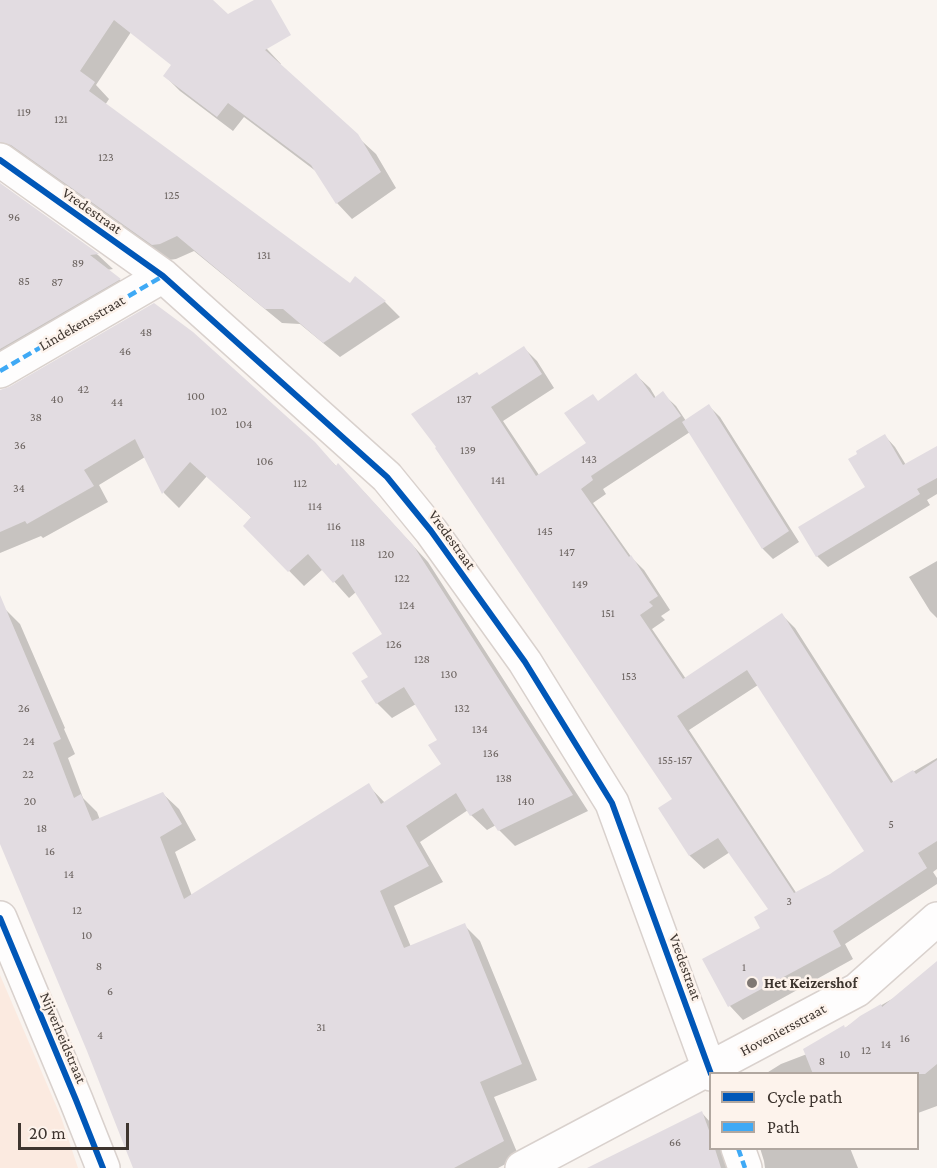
<!DOCTYPE html>
<style>
body{margin:0}
#map{position:relative;width:937px;height:1168px;overflow:hidden;background:#f9f4f0;font-family:"Crimson Pro",serif}
canvas{display:block}
.legend{position:absolute;left:709px;top:1072px;width:210px;height:78px;box-sizing:border-box;background:#fdf3ec;border:2px solid #b1a7a0;margin:0;padding:8px 10px;list-style:none;font-size:18px;color:#3e352f}
.legend li{display:flex;align-items:center;gap:12px;height:30px}
.legend b{width:30px;border:2px solid #b1a7a0}
.scale{position:absolute;left:18px;top:1123px;width:111px;height:27px;box-sizing:border-box;border:3px solid #3e352f;border-top:0;padding-left:8px;font-size:18px;line-height:21px;white-space:nowrap;color:#3e352f;-webkit-text-stroke:4px #fdf3ec;paint-order:stroke}
</style>
<div id="map">
<canvas width="937" height="1168"></canvas>
<ul class="legend">
<li><b style="height:8px;background:#0057b8"></b>Cycle path</li>
<li><b style="height:8px;background:#3fa9f5"></b>Path</li>
</ul>
<div class="scale">20 m</div>
</div>
<script>
const c = document.querySelector('canvas').getContext('2d');
c.lineJoin = 'round';
function fillPath(path, color) {
  c.fillStyle = color;
  c.fill(path, 'evenodd');
}
function toPath(rows) {
  const path = new Path2D();
  for (const r of rows) {
    path.moveTo(r[0], r[1]);
    for (let i = 2; i < r.length; i += 2) path.lineTo(r[i], r[i + 1]);
  }
  return path;
}
function strokePath(path, color, width, dash) {
  c.strokeStyle = color;
  c.lineWidth = width;
  c.lineCap = dash ? 'butt' : 'round';
  c.setLineDash(dash || []);
  c.stroke(path);
}
function drawText(font, color, halo, rows, align = 'center') {
  c.font = font + ' "Crimson Pro",serif';
  c.lineWidth = 5;
  c.setLineDash([]);
  c.textBaseline = 'middle';
  c.strokeStyle = halo;
  c.fillStyle = color;
  for (const [text, x, y, turn = 0] of rows) {
    c.save();
    c.translate(x, y);
    c.rotate((+turn || 0) * Math.PI / 180);
    c.textAlign = isNaN(turn) ? turn : align;
    if (halo) c.strokeText(text, 0, 0);
    c.fillText(text, 0, 0);
    c.restore();
  }
}
fillPath(toPath([
 [0,975,61,1117,78,1168,0,1168]
]), '#fbeae0');
fillPath(toPath([
 [0,0,105,0,135,26,96,85,109,99,105,105,350,285,355,278,385,302,400,317,340,357,300,324,282,323,194,251,176,259,169,260,0,165],
 [146,0,210,0,267,49,281,64,279,65,376,154,396,188,352,219,337,203,317,172,244,117,233,131,180,91,165,76,178,58],
 [0,185,98,255,113,269,107,270,120,280,135,295,0,376],
 [524,348,537,361,554,388,503,421,539,475,589,443,599,402,636,375,650,388,656,398,662,393,676,406,686,421,709,406,720,417,799,542,773,559,763,549,690,432,603,489,606,494,593,503,632,558,644,570,670,610,661,616,665,620,652,629,686,679,782,615,795,628,894,783,937,758,937,869,933,872,937,878,937,884,845,944,853,959,743,1020,730,1006,704,959,762,929,770,910,730,852,704,869,690,856,660,809,674,799,437,448,480,377],
 [758,685,866,852,830,875,797,894,689,730],
 [0,391,314,443,337,467,354,481,428,562,588,811,515,846,499,830,496,825,487,830,471,815,468,810,420,842,443,882,394,906,411,947,464,925,480,941,537,1080,494,1097,519,1157,498,1168,135,1168,75,1018,0,839,0,601,5,609,20,624,65,728,64,729,75,754,68,758,83,798,97,812,100,820,163,794,179,809,196,840,175,852,192,896,368,785,385,803,443,765,439,741,416,704,392,718,377,703,370,677,384,635,356,592,349,598,323,569,304,586,245,526,252,518,207,476,179,508,164,493,145,457,99,485,108,502,43,538,41,536,0,553],
 [885,436,895,447,906,465,937,448,937,494,927,500,930,505,828,567,817,556,867,488],
 [937,561,937,618,930,611,909,577],
 [937,963,937,1106,918,1113,918,1074,765,1074,781,1064,807,1054,861,1017,899,995],
 [702,1113,710,1122,710,1148,722,1148,727,1165,731,1168,591,1168],
 [760,1148,850,1148,858,1168,765,1168,764,1161]
]), '#0003');
fillPath(toPath([
 [0,0,213,0,228,14,254,0,271,0,291,35,265,50,358,134,381,172,336,204,311,165,228,103,217,117,163,76,171,65,114,20,80,71,95,82,89,91,350,283,355,276,386,301,323,343,283,309,265,309,177,236,160,244,152,245,11,145,0,142],
 [0,183,99,254,90,255,121,279,0,349],
 [154,303,193,332,315,442,336,466,338,463,413,545,573,795,498,831,483,808,470,816,456,793,406,826,429,866,380,891,404,948,465,923,522,1064,480,1082,504,1141,454,1168,133,1168,87,1051,0,844,0,595,61,739,53,743,74,798,81,794,92,821,163,792,182,824,160,837,184,899,369,783,381,804,441,764,428,745,437,740,404,687,376,704,361,681,368,677,352,653,382,634,343,574,333,583,308,554,288,572,243,526,251,517,190,462,162,494,135,439,84,470,94,486,27,524,25,521,0,532,0,390,9,387],
 [524,346,542,374,491,407,536,476,586,443,564,413,593,394,598,401,636,373,654,398,663,391,681,416,591,476,593,480,581,489,629,557,631,555,658,596,649,602,653,606,640,615,683,679,782,613,891,783,913,770,916,774,937,760,937,841,918,853,927,868,833,931,841,946,728,1007,702,959,760,928,754,917,768,909,718,838,689,856,658,808,672,799,435,448,436,447,411,414,477,372,479,375],
 [747,670,864,851,830,874,794,893,677,716],
 [709,404,789,531,762,549,682,422],
 [885,434,903,465,937,446,937,478,917,489,920,494,816,557,798,527,865,487,848,459,857,454,856,451],
 [937,961,937,1064,925,1074,813,1074,803,1049,844,1025,845,1028,860,1016,881,1004,882,1007],
 [702,1111,711,1136,711,1149,715,1149,721,1168,587,1168]
]), '#e2dce1');
const minor = toPath([
 [0,160,163,276,387,477,431,531,525,662,612,803,711,1074],
 [0,371,163,276],
 [0,918,76,1100,103,1168],
 [738,1148,745,1168],
 [522,1168,857,990,937,919]
]);
strokePath(minor, '#d9d1cd', 36);
strokePath(minor, '#fefdfd', 33);
strokePath(toPath([
 [0,371,163,276],
 [738,1148,745,1168]
]), '#3fa9f5', 4.5, [9, 4.5]);
strokePath(toPath([
 [0,160,163,276,387,477,431,531,525,662,612,803,711,1074],
 [0,918,76,1100,103,1168]
]), '#0057b8', 6);
for (const [x, y, r, color] of [
 [752,983,6,"#7f7873"]
]) {
  const dot = new Path2D();
  dot.arc(x, y, r, 0, 2 * Math.PI);
  c.fillStyle = color;
  c.fill(dot);
  strokePath(dot, '#fdf3ec', 2);
}
drawText('12px', '#6a625e', null, [
 ["119",24,112],
 ["121",61,119],
 ["123",106,157],
 ["125",172,195],
 ["96",14,217],
 ["131",264,255],
 ["89",78,263],
 ["85",24,281],
 ["87",57,282],
 ["48",146,332],
 ["46",125,351],
 ["42",83,389],
 ["100",196,396],
 ["40",57,399],
 ["137",464,399],
 ["44",117,402],
 ["102",219,411],
 ["38",36,417],
 ["104",244,424],
 ["36",20,445],
 ["139",468,450],
 ["143",589,459],
 ["106",265,461],
 ["141",498,480],
 ["112",300,483],
 ["34",19,488],
 ["114",315,506],
 ["116",334,526],
 ["145",545,531],
 ["118",358,542],
 ["147",567,552],
 ["120",386,554],
 ["122",402,578],
 ["149",580,584],
 ["124",407,605],
 ["151",608,613],
 ["126",394,644],
 ["128",422,659],
 ["130",449,674],
 ["153",629,676],
 ["26",24,708],
 ["132",462,708],
 ["134",480,729],
 ["24",29,741],
 ["136",491,753],
 ["155-157",675,760],
 ["22",28,774],
 ["138",504,778],
 ["20",30,801],
 ["140",526,801],
 ["5",891,824],
 ["18",42,828],
 ["16",50,851],
 ["14",69,874],
 ["3",789,901],
 ["12",77,910],
 ["10",87,935],
 ["8",99,966],
 ["1",744,967],
 ["6",110,991],
 ["31",321,1027],
 ["4",100,1035],
 ["16",905,1038],
 ["14",886,1044],
 ["12",866,1050],
 ["10",845,1054],
 ["8",822,1061],
 ["66",675,1142]
]);
drawText('15px', '#3e352f', '#fdf3ec', [
 ["Vredestraat",92,211,35],
 ["Lindekensstraat",82,323,-30],
 ["Vredestraat",452,540,54],
 ["Vredestraat",685,967,70],
 ["Hoveniersstraat",783,1030,-28],
 ["Nijverheidstraat",63,1038,67]
]);
drawText('bold 15px', '#3e352f', '#fdf3ec', [
 ["Het Keizershof",764,983]
], 'left');
</script>
